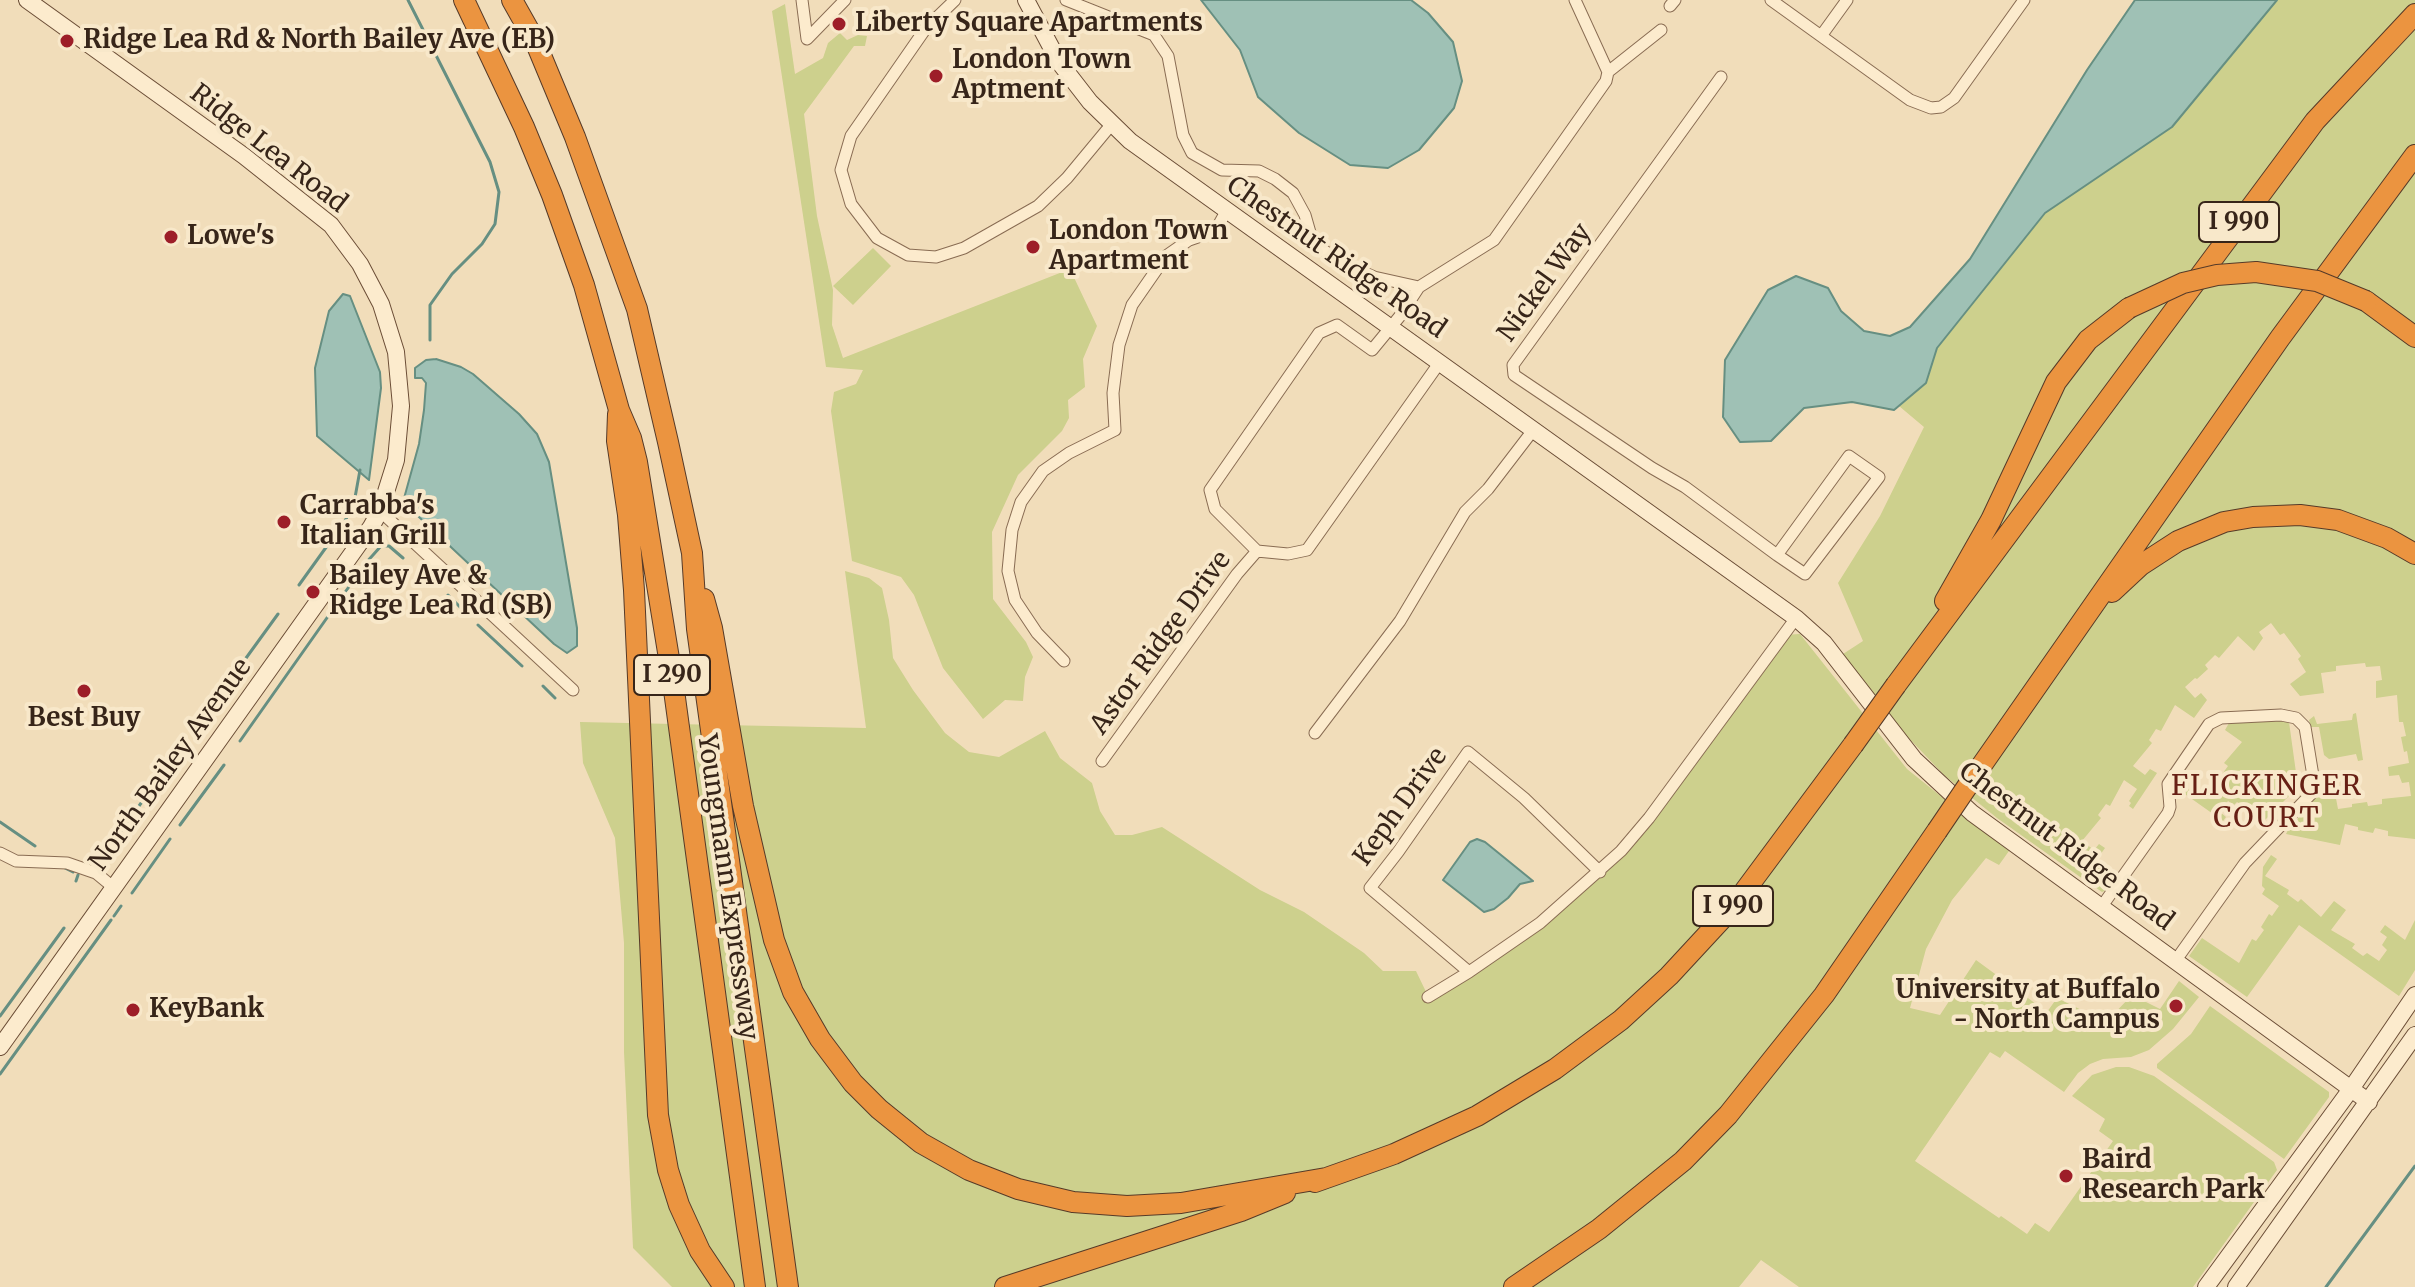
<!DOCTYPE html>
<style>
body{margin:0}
canvas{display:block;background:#f1ddba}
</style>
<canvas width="2415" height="1287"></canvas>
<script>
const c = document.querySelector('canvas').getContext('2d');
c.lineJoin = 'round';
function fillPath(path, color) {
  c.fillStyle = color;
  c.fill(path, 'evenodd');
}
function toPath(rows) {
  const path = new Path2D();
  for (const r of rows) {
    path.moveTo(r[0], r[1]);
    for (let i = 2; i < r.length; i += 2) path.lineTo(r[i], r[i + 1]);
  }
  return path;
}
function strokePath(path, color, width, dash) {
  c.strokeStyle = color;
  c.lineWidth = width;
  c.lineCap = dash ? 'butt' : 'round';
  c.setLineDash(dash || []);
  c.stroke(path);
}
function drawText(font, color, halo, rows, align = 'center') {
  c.font = font + ' Merriweather,serif';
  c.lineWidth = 8;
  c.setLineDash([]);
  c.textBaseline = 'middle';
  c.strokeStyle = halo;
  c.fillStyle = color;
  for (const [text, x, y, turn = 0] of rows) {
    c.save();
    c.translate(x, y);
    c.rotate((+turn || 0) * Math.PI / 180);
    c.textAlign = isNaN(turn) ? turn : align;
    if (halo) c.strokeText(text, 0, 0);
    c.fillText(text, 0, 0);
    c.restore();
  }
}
fillPath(toPath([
 [2277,0,2415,0,2415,839,2388,836,2388,831,2375,828,2373,833,2358,830,2358,827,2345,824,2340,845,2286,834,2289,828,2312,803,2318,791,2334,788,2338,809,2352,807,2352,804,2367,802,2368,806,2382,804,2382,799,2411,796,2409,782,2402,783,2399,775,2389,776,2388,767,2409,763,2407,751,2404,752,2401,737,2406,736,2403,722,2399,722,2397,695,2376,698,2376,681,2382,680,2380,666,2366,667,2365,663,2336,666,2336,671,2321,673,2324,693,2300,696,2290,684,2306,672,2298,659,2301,656,2284,633,2280,635,2271,623,2259,632,2263,638,2254,651,2238,636,2219,658,2215,655,2205,665,2208,669,2197,679,2195,678,2185,687,2195,698,2201,693,2207,700,2194,718,2175,705,2161,731,2156,729,2149,740,2152,743,2133,766,2145,775,2150,769,2157,773,2133,809,2129,806,2131,803,2129,801,2137,789,2124,780,2110,806,2106,804,2098,815,2101,818,2082,841,2094,850,2099,844,2105,848,2083,879,1997,818,1944,775,1903,732,1843,654,1863,641,1838,583,1880,516,1924,427,1899,406,1926,383,1937,347,2045,213,2172,127],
 [785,4,795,74,823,58,828,43,840,33,847,40,858,35,867,36,865,46,854,46,804,114,817,216,833,290,832,325,843,358,1070,269,1097,326,1083,359,1085,387,1068,400,1069,418,1062,431,1018,475,992,532,993,599,1026,642,1033,657,1025,677,1023,701,1005,700,983,719,943,668,914,595,901,577,852,561,831,411,834,392,856,384,863,370,826,367,772,11],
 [873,248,891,266,853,305,833,286],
 [845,571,869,578,882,588,889,620,893,658,913,690,945,733,969,752,999,757,1045,731,1060,758,1092,783,1100,811,1115,835,1132,835,1162,827,1260,890,1304,912,1364,953,1383,971,1416,971,1428,996,1540,923,1621,851,1783,635,1800,634,1907,769,2009,851,1999,865,1986,858,1952,900,1926,949,1910,1008,1940,1015,1976,960,2047,1012,2057,998,2106,1022,2132,995,2160,1009,2179,981,2199,997,2173,1029,2149,1050,2131,1057,2103,1059,2090,1064,2078,1073,2064,1092,2005,1051,2000,1058,1990,1052,1915,1161,1999,1218,2001,1216,2027,1234,2035,1223,2049,1232,2113,1141,2099,1131,2105,1119,2072,1096,2092,1075,2116,1067,2129,1067,2154,1076,2274,1162,2277,1170,2193,1287,1799,1287,1761,1260,1739,1287,672,1287,633,1248,624,1052,624,943,615,838,583,763,580,722,866,728],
 [2356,713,2363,760,2358,761,2356,754,2329,759,2324,755,2319,727,2311,727,2309,720,2314,716,2317,724,2352,720,2353,714],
 [2285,721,2289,722,2298,787,2262,823,2258,812,2252,812,2237,802,2234,805,2228,801,2220,812,2226,817,2223,821,2182,792,2185,787,2203,799,2216,775,2220,777,2228,766,2224,763,2242,742,2225,730,2229,723],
 [2271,855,2277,859,2265,876,2289,890,2287,894,2298,902,2301,899,2321,917,2334,901,2346,910,2331,930,2355,944,2352,948,2363,956,2367,953,2379,961,2387,950,2382,945,2387,937,2380,932,2385,925,2405,940,2415,920,2415,970,2399,996,2299,925,2247,997,2189,956,2202,938,2239,963,2252,939,2256,941,2264,930,2261,927,2269,914,2272,916,2279,906,2262,894,2265,889,2262,886,2263,867],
 [2098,862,2116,876,2107,890,2102,892,2085,880],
 [2210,1006,2329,1092,2329,1097,2284,1159,2157,1068,2157,1064,2191,1034]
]), '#cdd08d');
const water = toPath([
 [1201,0,1411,0,1428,13,1453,42,1462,81,1454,108,1419,150,1388,168,1350,165,1299,133,1258,97,1240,50,1201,0],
 [2135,0,2277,0,2172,127,2045,213,1937,348,1926,383,1894,410,1852,402,1804,408,1771,441,1740,442,1723,417,1725,360,1768,290,1796,276,1828,288,1841,311,1864,331,1890,336,1910,327,1970,259,2087,70,2135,0],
 [343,294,350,296,380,372,381,388,369,480,317,436,315,368,329,311,343,294],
 [436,359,461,367,473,374,519,414,537,434,549,462,577,628,577,646,567,653,554,644,403,502,419,444,424,410,426,383,422,378,415,378,415,368,426,360,436,359],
 [1477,839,1485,842,1533,881,1520,884,1508,898,1494,909,1484,912,1443,880,1470,842,1477,839]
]);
fillPath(water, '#9fc1b5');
strokePath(water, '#668f82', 2);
strokePath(toPath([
 [408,0,490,162,499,192,495,224,482,244,452,274,430,305,430,340],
 [299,585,345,521,354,503,360,470],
 [448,595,466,613],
 [478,625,522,666],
 [543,686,555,698],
 [204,716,278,614],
 [240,741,365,564,381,546,389,546,403,558],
 [0,822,35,846],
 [180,825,224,765],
 [99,861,184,744],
 [63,867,73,872],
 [76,881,78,875],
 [132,893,170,839],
 [114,916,121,906],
 [0,1016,64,928],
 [0,1074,111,920],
 [2326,1287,2415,1166]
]), '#668f82', 3);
const street = toPath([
 [802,0,807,39,845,0],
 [955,0,926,28,851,136,841,170,851,204,877,238,908,255,936,257,964,248,1038,206,1067,178,1111,125],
 [1066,0,1154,35,1168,56,1183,135,1192,153,1222,170,1259,171,1275,179,1293,193,1305,215,1311,236,1323,250,1349,266,1374,277,1419,287],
 [1771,0,1910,100,1931,108,1941,107,1954,98,2024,0],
 [1670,6,1675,0],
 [1821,36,1847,0],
 [1608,72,1661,30],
 [1721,77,1513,365,1514,375,1652,468,1685,487,1777,555,1805,574,1879,477,1849,456,1777,555],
 [380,511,573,690],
 [1257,551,1215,509,1210,490,1319,333,1337,325,1372,350,1400,316,1419,287,1494,240,1606,81,1608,72,1575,0],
 [1064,661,1037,633,1015,600,1008,571,1012,530,1021,502,1043,471,1069,453,1115,430,1113,393,1119,345,1132,305,1166,256,1189,240,1209,233,1218,226,1227,210],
 [1315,733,1400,621,1465,512,1488,489,1534,429],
 [1102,761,1237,574,1257,551,1288,554,1307,550,1440,362],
 [0,853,16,861,67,863,96,873,113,887],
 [2102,906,2168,813,2170,807,2168,784,2209,724,2221,718,2281,715,2296,718,2305,727,2314,782,2311,794,2245,863,2176,960],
 [1469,972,1370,888,1398,852,1468,752,1524,798,1600,872],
 [1428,997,1469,972,1540,923,1621,851,1649,818,1796,618]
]);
const secondary = toPath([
 [1026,0,1059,62,1090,102,1130,141,1796,618,1824,643,1914,759,1972,813,2369,1102],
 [0,1047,371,527,380,511,396,460,401,406,396,352,381,304,360,264,331,225,244,156,27,0],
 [2206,1287,2351,1089,2415,995],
 [2236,1287,2415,1035]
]);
const highway = toPath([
 [464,0,524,127,552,195,584,285,619,410,631,438,637,462,673,683,755,1287],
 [512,0,535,41,575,137,637,309,668,442,692,553,697,629,788,1287],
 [2366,301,2415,337],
 [618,414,617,441,628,515,634,590,658,1115,668,1170,679,1205,700,1251,724,1287],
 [2112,592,2141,565,2178,541,2224,522,2253,517,2300,515,2338,520,2387,538,2415,554],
 [704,599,712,628,743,806,774,940,793,992,820,1039,853,1083,879,1109,921,1143,969,1170,1018,1189,1073,1202,1127,1206,1181,1203,1326,1178],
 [1945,601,1991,520,2056,382,2088,340,2129,308],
 [1896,685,2315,121,2415,14],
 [1977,772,2280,338,2415,155],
 [1315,1182,1394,1154,1477,1116,1555,1069,1621,1020,1669,976,1732,908,1853,745],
 [1005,1287,1241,1211,1285,1193],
 [1514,1287,1599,1229,1683,1161,1728,1115,1824,995,1937,831]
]);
strokePath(street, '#896c53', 13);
strokePath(secondary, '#6b4d36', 18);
strokePath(highway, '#563a28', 22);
strokePath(street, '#fcebcd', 11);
strokePath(secondary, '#fcebcd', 16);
strokePath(highway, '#eb9440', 20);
const highwayBridge = toPath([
 [2129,308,2183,283,2217,275,2256,272,2317,281,2366,301],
 [1853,745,1896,685],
 [1937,831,1977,772]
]);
strokePath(highwayBridge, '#563a28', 22, []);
strokePath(highwayBridge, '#eb9440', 20);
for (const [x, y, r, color] of [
 [839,24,8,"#9d1e28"],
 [67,41,8,"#9d1e28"],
 [936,76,8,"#9d1e28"],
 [171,237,8,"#9d1e28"],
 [1033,247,8,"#9d1e28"],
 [284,522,8,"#9d1e28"],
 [313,592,8,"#9d1e28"],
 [84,691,8,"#9d1e28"],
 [2176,1006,8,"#9d1e28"],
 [133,1010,8,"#9d1e28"],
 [2066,1176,8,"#9d1e28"]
]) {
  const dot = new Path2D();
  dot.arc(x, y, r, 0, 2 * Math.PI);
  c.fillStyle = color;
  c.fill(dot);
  strokePath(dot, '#f8e8ca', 3);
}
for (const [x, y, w] of [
 [2239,222,80],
 [672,675,76],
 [1733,906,80]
]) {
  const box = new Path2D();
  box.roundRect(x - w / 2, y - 20, w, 40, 6);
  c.fillStyle = '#f8e8ca';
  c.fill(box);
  strokePath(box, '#372519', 2);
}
drawText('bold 24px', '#372519', null, [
 ["I 990",2239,222],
 ["I 290",672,675],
 ["I 990",1733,906]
]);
drawText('bold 26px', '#372519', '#f8e8ca', [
 ["Liberty Square Apartments",855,24],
 ["Ridge Lea Rd & North Bailey Ave (EB)",83,41],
 ["London Town",952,61],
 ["Aptment",952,91],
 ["London Town",1049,232],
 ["Apartment",1049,262],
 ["Lowe's",187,237],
 ["Carrabba's",300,507],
 ["Italian Grill",300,537],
 ["Bailey Ave &",329,577],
 ["Ridge Lea Rd (SB)",329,607],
 ["Best Buy",84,719,"center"],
 ["University at Buffalo",2160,991,"right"],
 ["- North Campus",2160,1021,"right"],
 ["KeyBank",149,1010],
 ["Baird",2082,1161],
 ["Research Park",2082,1191]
], 'left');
drawText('26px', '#372519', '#f8e8ca', [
 ["Ridge Lea Road",268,149,38],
 ["Chestnut Ridge Road",1336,258,35],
 ["Nickel Way",1545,283,-54],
 ["Astor Ridge Drive",1161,643,-54],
 ["North Bailey Avenue",171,765,-54],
 ["Keph Drive",1401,807,-54],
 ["Chestnut Ridge Road",2066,847,37],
 ["Youngmann Expressway",727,887,82]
]);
c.letterSpacing = '2px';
drawText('28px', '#672015', '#f8e8ca', [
 ["FLICKINGER",2267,787],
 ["COURT",2267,819]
]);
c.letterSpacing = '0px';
</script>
